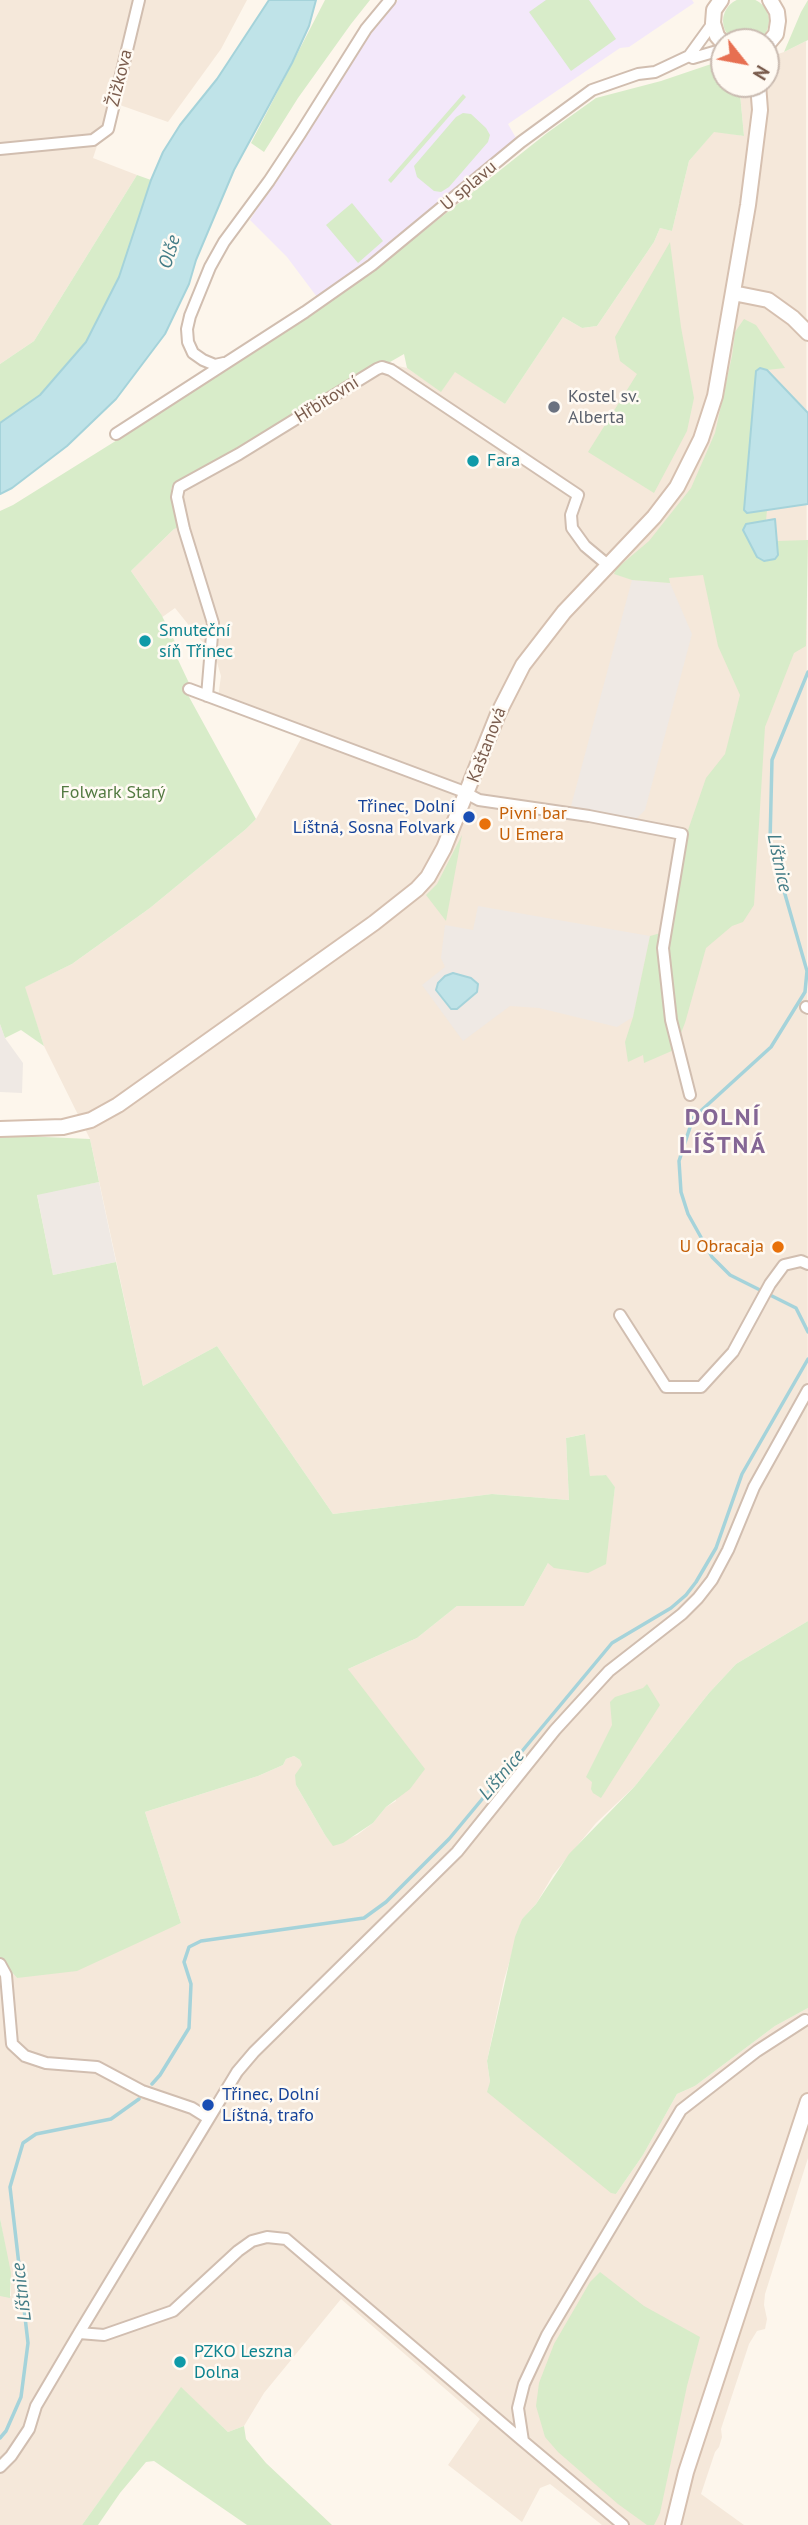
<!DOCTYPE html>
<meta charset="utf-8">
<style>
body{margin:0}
#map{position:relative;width:808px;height:2525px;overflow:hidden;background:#fdf6ec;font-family:"PT Sans",sans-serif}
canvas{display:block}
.north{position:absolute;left:710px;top:28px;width:70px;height:70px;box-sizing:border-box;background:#fffaf3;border:2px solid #cabbb1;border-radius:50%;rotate:121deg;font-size:19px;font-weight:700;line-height:28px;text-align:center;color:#7a5c4d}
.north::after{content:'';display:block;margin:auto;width:24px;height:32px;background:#e76f51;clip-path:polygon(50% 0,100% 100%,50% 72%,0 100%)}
</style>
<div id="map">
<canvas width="808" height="2525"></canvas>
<div class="north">N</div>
</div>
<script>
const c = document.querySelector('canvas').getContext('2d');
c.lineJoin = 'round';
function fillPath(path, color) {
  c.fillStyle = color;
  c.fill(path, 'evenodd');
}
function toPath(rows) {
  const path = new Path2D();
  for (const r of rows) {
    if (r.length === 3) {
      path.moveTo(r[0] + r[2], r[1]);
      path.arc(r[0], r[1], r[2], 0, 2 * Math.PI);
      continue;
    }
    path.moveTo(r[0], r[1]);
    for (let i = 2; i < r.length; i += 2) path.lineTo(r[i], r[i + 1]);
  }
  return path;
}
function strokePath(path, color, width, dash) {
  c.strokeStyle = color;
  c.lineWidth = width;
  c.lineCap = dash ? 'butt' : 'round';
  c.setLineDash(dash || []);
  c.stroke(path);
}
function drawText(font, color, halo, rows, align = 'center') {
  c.font = font + ' "PT Sans",sans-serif';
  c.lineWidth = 5;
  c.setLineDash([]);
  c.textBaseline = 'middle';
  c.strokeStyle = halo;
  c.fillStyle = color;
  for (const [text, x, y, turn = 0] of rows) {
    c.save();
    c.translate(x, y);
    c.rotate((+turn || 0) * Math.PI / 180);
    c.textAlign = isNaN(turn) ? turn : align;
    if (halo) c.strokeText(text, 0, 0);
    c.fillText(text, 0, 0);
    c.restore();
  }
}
fillPath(toPath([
 [0,0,247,0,221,49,168,122,117,104,108,136,97,146,93,158,137,175,34,341,0,364],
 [806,41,808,1621,736,1664,709,1693,635,1786,596,1823,553,1875,536,1904,522,1919,504,1980,487,2061,490,2082,616,2194,643,2155,677,2094,695,2086,775,2026,808,2008,808,2158,765,2294,764,2305,767,2319,765,2329,757,2331,749,2344,721,2429,722,2437,719,2447,715,2452,701,2494,744,2525,602,2525,550,2484,540,2488,522,2522,448,2465,480,2419,341,2299,264,2393,244,2426,228,2432,181,2388,82,2525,0,2525,0,2296,11,2296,11,2279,0,2218,0,1959,17,1978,181,1923,145,1812,258,1776,283,1765,286,1759,294,1756,300,1760,302,1765,296,1785,325,1835,333,1845,357,1835,373,1823,386,1807,396,1801,352,1676,348,1669,417,1638,457,1606,524,1606,548,1563,605,1564,615,1487,605,1475,590,1477,584,1434,566,1438,569,1500,492,1494,333,1514,217,1346,143,1386,90,1139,44,1046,24,987,72,964,150,908,246,829,256,819,302,737,217,705,221,676,216,659,175,608,161,618,161,614,131,571,174,529,170,488,385,363,407,368,441,391,455,371,505,404,563,317,582,328,597,326,654,242,660,228,672,231,689,161,714,131,744,136,740,94,736,84,766,84,766,58,784,52]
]), '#f5e8da');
fillPath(toPath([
 [632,580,670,583,692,634,645,810,636,819,571,806],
 [478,906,650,936,633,1017,617,1027,539,1008,510,1006,463,1041,422,985,445,967,441,958,445,925,473,930],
 [0,1024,5,1038,23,1063,22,1093,0,1092],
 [99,1182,116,1262,53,1275,37,1194]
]), '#efe9e4');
fillPath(toPath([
 [398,0,692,0,694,3,629,47,620,48,508,124,516,138,502,154,410,228,317,297,287,257,250,220,360,47]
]), '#f3e8fa');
fillPath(toPath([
 [746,21,23],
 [325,0,370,0,351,24,298,98,264,152,251,143],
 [546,0,589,0,616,39,571,71,529,12],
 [808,0,808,40,784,52,801,12],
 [720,61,724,64,724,84,736,84,740,94,744,136,714,132,689,161,672,231,660,228,654,242,597,326,582,328,563,317,505,404,455,372,441,392,407,368,404,354,171,488,183,525,174,529,131,571,161,614,176,644,172,647,189,683,188,695,256,819,246,829,150,908,72,964,25,987,44,1046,21,1030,5,1038,0,1024,0,511,13,505,122,437,372,272,547,133,596,98,661,81],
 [463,94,466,97,391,183,388,180],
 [463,113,471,114,486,128,490,135,488,142,449,187,441,192,434,191,417,177,414,166,456,117],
 [137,175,151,180,119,277,86,342,40,395,0,423,0,364,34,341],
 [352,203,383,241,358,263,326,225],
 [670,242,681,327,694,398,687,431,654,493,588,452,637,374,620,361,615,337],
 [744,319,756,325,785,368,767,370,760,368,756,371,747,512,767,510,766,521,746,524,778,555,777,541,808,540,806,646,794,653,765,727,754,905,743,922,732,926,706,948,685,1023,674,1050,644,1063,643,1055,628,1062,625,1042,633,1017,650,936,668,931,687,833,706,778,725,754,740,695,718,646,703,575,669,578,670,583,632,580,614,574,616,569,649,541,691,488,715,433,732,356,735,332],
 [462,835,446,921,426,895,437,884],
 [0,1135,90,1139,99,1182,37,1195,53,1275,116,1262,143,1386,217,1346,333,1514,492,1494,569,1500,566,1438,585,1434,590,1476,606,1475,615,1487,606,1564,588,1573,554,1568,548,1563,524,1606,457,1606,417,1638,348,1669,425,1769,410,1789,386,1807,373,1823,343,1843,333,1846,325,1835,296,1785,295,1775,302,1765,300,1760,294,1756,286,1759,283,1765,258,1776,145,1812,181,1923,77,1971,17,1978,0,1959],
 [808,1621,808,2008,775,2026,695,2086,677,2094,643,2155,616,2194,611,2193,487,2092,490,2082,487,2061,515,1937,522,1919,536,1904,569,1854,635,1786,709,1693,736,1664],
 [647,1684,660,1705,601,1798,593,1793,591,1789,592,1782,586,1777,612,1725,610,1702,615,1697,643,1688],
 [0,2218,11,2273,10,2298,0,2296],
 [600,2272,644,2306,700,2337,687,2386,660,2513,654,2525,647,2525,618,2504,558,2452,545,2437,536,2406,539,2383,554,2344,590,2282],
 [181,2387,228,2432,244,2426,246,2439,266,2463,332,2525,247,2525,154,2461,146,2462,120,2493,98,2525,82,2525]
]), '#d8ecc9');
const water = toPath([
 [269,0,316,0,309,26,292,63,234,170,196,260,189,284,165,334,116,399,67,446,12,488,0,494,0,423,40,395,86,342,119,277,151,180,163,152,180,125,217,79,269,0],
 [760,368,767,370,808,413,808,504,747,513,744,510,756,371,760,368],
 [775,519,778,555,775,559,764,561,757,557,743,530,746,524,775,519],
 [453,973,471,978,478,984,477,992,457,1009,451,1009,436,990,438,983,445,976,453,973]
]);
fillPath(water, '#bfe3e8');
strokePath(water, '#a5d3da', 2);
strokePath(toPath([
 [808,672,772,760,770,842,807,971,805,992,771,1047,693,1118,679,1161,681,1192,688,1214,712,1257,730,1275,796,1308,808,1332],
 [152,2084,160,2075,189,2028,191,1984,184,1962,189,1947,201,1941,364,1918,386,1902,449,1839,612,1643,671,1608,686,1595,696,1582,716,1548,742,1474,808,1359],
 [0,2438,6,2431,21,2397,28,2343,10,2187,23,2143,36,2134,111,2119,139,2099]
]), '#a5d3da', 3.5);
const street = toPath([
 [689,56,693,58,724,49],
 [0,149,93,140,108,129,139,0],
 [224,363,215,365,203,360,193,353,188,342,187,329,190,316,210,267,224,242,269,181,300,134,366,29,390,0],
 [116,434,305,312,372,265,521,142,592,90,638,74,655,72,689,56,713,23],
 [189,689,462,791,479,800,589,816,682,834,663,948,671,1020,690,1095],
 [207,696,213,623,184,529,177,497,179,487,239,454,377,369,382,367,391,370,578,495,571,515,572,528,585,546,609,566],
 [806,1007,808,1008],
 [620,1315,666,1387,701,1387,733,1352,770,1284,784,1265,801,1261,808,1264],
 [0,1964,6,1975,12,2044,25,2056,46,2063,97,2067,142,2091,192,2108,208,2118],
 [79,2333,104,2335,173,2311,238,2251,252,2241,267,2237,286,2239,523,2441],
 [0,2467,11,2456,29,2429,36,2406,79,2333,237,2072,254,2052,457,1852,555,1730,609,1671,682,1614,698,1598,712,1580,728,1550,754,1487,808,1390],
 [623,2525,523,2441,518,2408,524,2384,547,2335,681,2110,757,2051,805,2020]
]);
const secondary = toPath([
 [721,0,714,10,713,23,717,36,724,44],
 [766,46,776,34,778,21,777,12,770,0],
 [733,293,768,300,793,318,808,333],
 [0,1129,63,1127,91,1120,118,1105,374,923,417,889,428,877,444,848,498,714,523,665,564,612,654,517,677,487,701,439,715,396,748,205,760,110,758,84],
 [673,2525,686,2472,808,2101]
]);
strokePath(street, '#d1beb0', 14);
strokePath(secondary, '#d6c0b0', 18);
strokePath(street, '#fff', 10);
strokePath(secondary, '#fff', 14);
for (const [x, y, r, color] of [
 [554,407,7,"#6b7280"],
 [473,461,7,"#0f9aa8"],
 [145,641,7,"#0f9aa8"],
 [469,817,7,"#1a4fb4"],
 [485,824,7,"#e8710a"],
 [778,1247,7,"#e8710a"],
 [208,2105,7,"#1a4fb4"],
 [180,2362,7,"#0f9aa8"]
]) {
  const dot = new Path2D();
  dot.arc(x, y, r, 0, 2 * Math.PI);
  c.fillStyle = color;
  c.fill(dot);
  strokePath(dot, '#fffaf3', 2.5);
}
drawText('18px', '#7a5c4d', '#fffaf3', [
 ["Žižkova",120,78,-76],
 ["U splavu",469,186,-40],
 ["Hřbitovní",327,400,-32],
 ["Kaštanová",487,745,-69]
]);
drawText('18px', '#5b616d', '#fffaf3', [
 ["Kostel sv.",568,397],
 ["Alberta",568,418]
], 'left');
drawText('18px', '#0d838f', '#fffaf3', [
 ["Fara",487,461],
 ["Smuteční",159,631],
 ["síň Třinec",159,652],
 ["PZKO Leszna",194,2352],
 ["Dolna",194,2373]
], 'left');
drawText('18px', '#537a41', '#fffaf3', [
 ["Folwark Starý",113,793]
]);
drawText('18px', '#164399', '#fffaf3', [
 ["Třinec, Dolní",455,807],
 ["Líštná, Sosna Folvark",455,828],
 ["Třinec, Dolní",222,2095,"left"],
 ["Líštná, trafo",222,2116,"left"]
], 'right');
drawText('18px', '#c56008', '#fffaf3', [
 ["Pivní bar",499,814],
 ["U Emera",499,835],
 ["U Obracaja",764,1247,"right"]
], 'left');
drawText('italic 19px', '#437c86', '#fffaf3', [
 ["Olše",170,252,-73],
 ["Líštnice",779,863,78],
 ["Líštnice",502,1775,-50],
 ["Líštnice",22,2292,-97]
]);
c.letterSpacing = '2px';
drawText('bold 24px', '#846695', '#fffaf3', [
 ["DOLNÍ",723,1118],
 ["LÍŠTNÁ",723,1146]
]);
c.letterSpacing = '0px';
</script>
